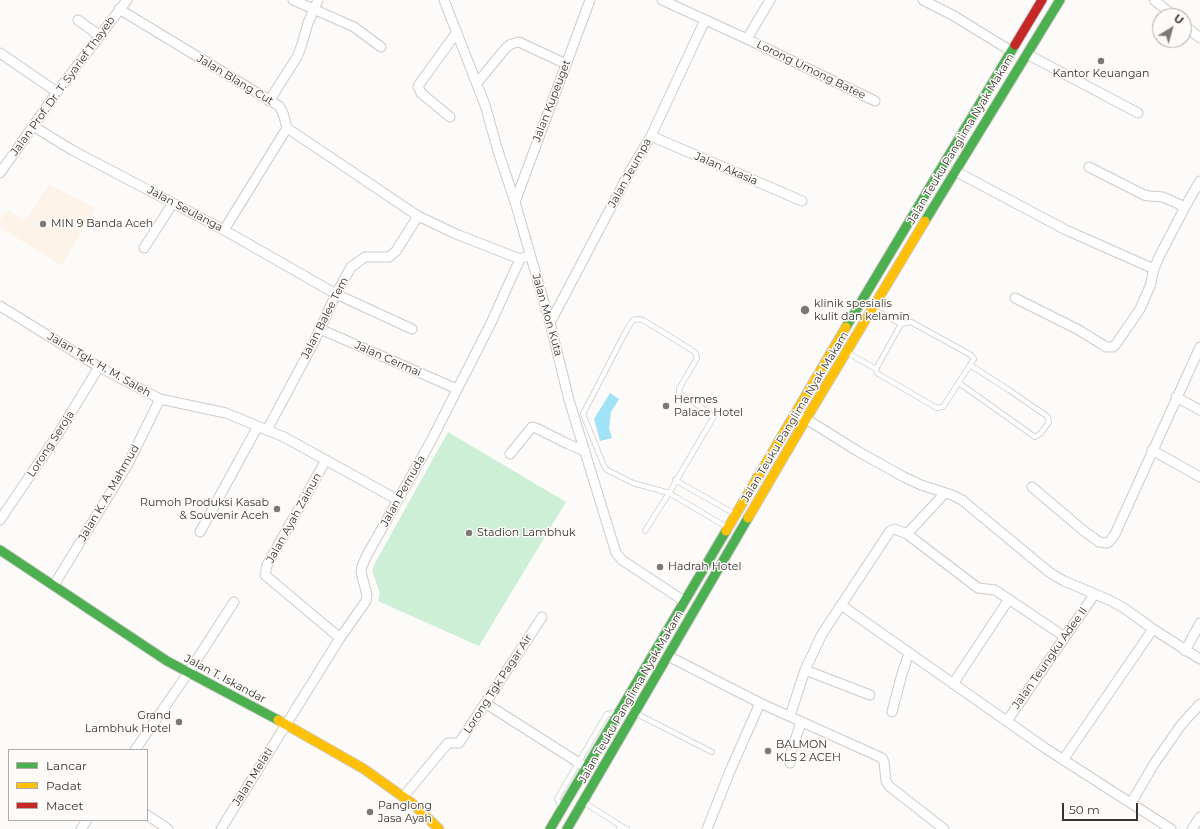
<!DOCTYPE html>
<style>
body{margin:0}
#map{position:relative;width:1200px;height:829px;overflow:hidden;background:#fcfbfa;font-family:Montserrat,sans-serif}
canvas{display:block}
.legend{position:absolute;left:8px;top:749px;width:140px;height:72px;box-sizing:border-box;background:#fdfbf9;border:1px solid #aeaba8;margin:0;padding:5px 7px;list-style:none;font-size:12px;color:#37332e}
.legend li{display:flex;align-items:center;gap:8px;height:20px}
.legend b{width:20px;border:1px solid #aeaba8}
.north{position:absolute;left:1152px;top:8px;width:40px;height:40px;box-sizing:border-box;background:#fdfbf9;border:1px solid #aeaba8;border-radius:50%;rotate:37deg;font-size:11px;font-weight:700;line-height:16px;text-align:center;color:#37332e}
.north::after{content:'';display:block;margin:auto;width:14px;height:18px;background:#7c7975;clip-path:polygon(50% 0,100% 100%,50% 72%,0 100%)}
.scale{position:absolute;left:1062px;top:803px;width:76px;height:18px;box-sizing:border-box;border:2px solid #37332e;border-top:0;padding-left:5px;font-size:12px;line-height:14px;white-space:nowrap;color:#37332e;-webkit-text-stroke:3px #fdfbf9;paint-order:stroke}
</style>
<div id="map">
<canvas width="1200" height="829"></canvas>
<ul class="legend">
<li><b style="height:5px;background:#4caf50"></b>Lancar</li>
<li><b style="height:5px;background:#ffc107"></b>Padat</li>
<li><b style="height:5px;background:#c62828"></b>Macet</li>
</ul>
<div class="north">U</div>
<div class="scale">50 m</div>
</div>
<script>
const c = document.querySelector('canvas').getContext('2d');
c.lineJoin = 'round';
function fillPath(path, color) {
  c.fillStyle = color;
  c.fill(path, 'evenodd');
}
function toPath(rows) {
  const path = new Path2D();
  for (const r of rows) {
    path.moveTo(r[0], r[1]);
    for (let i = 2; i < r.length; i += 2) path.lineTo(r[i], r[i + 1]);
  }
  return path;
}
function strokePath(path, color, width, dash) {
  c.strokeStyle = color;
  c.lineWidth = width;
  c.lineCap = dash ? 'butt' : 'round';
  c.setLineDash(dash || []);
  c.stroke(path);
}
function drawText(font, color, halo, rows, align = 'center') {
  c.font = font + ' Montserrat,sans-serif';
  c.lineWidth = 3;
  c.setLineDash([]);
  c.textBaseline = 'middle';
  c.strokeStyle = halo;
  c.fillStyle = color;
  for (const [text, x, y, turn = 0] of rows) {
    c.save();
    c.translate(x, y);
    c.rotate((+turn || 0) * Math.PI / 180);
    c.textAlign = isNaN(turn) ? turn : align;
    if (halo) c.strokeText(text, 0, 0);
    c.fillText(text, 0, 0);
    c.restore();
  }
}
fillPath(toPath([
 [49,184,96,208,61,266,0,227,0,220,7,210,25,220]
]), '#fdf3e8');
fillPath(toPath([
 [448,432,566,502,479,646,378,601,380,593,372,571,375,563]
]), '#ccefd6');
fillPath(toPath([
 [610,393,619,399,611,412,609,428,612,438,600,441,594,419]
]), '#a0e3f6');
const lane = toPath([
 [875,310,901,324,911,322,971,355,974,359,970,365,1009,390,1047,416,1049,422,1041,433,1035,437,959,383],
 [848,353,876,369,877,373,880,375,937,408,943,407,970,365],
 [876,369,901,324],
 [675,480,733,513],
 [645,531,669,493,713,418,708,412,679,393,679,389,697,358,695,352,643,320,637,319,633,320,626,331,583,414,604,466,607,470,633,483,669,493,725,526],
 [637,714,712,752],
 [585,803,621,826,619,829],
 [560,805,557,799,607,714,615,713],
 [621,826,627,829]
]);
const street = toPath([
 [293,0,354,27,381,47],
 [444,0,485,105,498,151,515,202,550,323,569,400,616,553,622,560,684,601],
 [662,0,747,39,875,101],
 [923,0,954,16,1011,51],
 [1154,0,1174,16],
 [119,9,279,106,283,113,287,128,418,216,456,234,520,259],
 [78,20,100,36],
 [1184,25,1200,38],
 [747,39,770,0],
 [0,53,57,92],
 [1027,54,1138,113],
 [477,83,505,49,511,44,519,42,566,64],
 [269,101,297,57,301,47,308,23,318,0],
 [450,117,421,93,418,86,457,32],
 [33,126,72,150,224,230,336,294,412,329],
 [651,136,802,201],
 [1089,167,1144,195,1149,196,1163,197,1185,207],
 [955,171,1066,230,1154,269],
 [0,173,57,92,127,0],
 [515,202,590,0],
 [224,230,287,128],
 [144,248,173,203],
 [1015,298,1077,329,1103,345,1106,347,1113,347,1116,344,1140,309,1150,286,1154,269,1159,257,1185,207,1200,181],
 [0,306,99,367,160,399,226,413,267,430,284,437,398,500],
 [550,323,630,171,651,136,705,20],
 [320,329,457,389],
 [1176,397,1200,410],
 [803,417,859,452,904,477,921,485,952,495,962,500,1049,572,1064,581,1109,600,1124,608,1153,629,1200,659],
 [267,430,314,342,336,294,351,267,365,257,389,257,396,251,418,216],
 [1152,450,1200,477],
 [510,454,532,427,536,428,568,444,585,451],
 [326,460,267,565,265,575,340,638],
 [1032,487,1084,531,1099,542,1107,543,1109,542,1115,534,1200,347],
 [0,520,58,434,99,367],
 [200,532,258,426],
 [907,534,978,588,995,590,1065,637],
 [54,585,128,464,160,399],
 [841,605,1045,748,1171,829],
 [1185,651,1200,623],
 [668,656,760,703,882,758,884,762,886,781,889,786,944,829],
 [805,670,870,695],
 [953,684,1009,599],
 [485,703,587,768],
 [892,712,902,674,909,653],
 [790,716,805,670,822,634,890,531,895,529,907,534,945,493],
 [1007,721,1094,595],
 [135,750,188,673,234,602],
 [1063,760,1153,629],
 [790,763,791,753,801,722],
 [403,797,448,743,459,743,542,617],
 [1131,803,1154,764,1181,725,1200,704],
 [147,815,168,829],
 [81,829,87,820],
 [221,829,340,638,366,601,367,595,361,572,362,566,367,555,431,441,491,323,520,259,530,255],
 [707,829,730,771,760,703],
 [1192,829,1200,817]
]);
const fast = toPath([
 [925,221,1060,0],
 [846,327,1015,45],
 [0,550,167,661,278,720],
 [550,829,726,531],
 [567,829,748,518]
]);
const slow = toPath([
 [748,518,806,419,925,221],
 [726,531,846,327],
 [278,720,364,769,413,804,439,829]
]);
const jam = toPath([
 [1015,45,1042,0]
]);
strokePath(lane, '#cecbc8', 6);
strokePath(street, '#cecbc8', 11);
strokePath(fast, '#cecbc8', 11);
strokePath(slow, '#cecbc8', 11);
strokePath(jam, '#cecbc8', 11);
strokePath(lane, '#fffefe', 4.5);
strokePath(street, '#fffefe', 9);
strokePath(fast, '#4caf50', 9);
strokePath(slow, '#ffc107', 9);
strokePath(jam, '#c62828', 9);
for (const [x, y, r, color] of [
 [1101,61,4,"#7c7975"],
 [43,224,4,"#7c7975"],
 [805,310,5,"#7c7975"],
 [666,406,4,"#7c7975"],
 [277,509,4,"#7c7975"],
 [469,533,4,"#7c7975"],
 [660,567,4,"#7c7975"],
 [179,722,4,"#7c7975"],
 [768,751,4,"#7c7975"],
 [370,812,4,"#7c7975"]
]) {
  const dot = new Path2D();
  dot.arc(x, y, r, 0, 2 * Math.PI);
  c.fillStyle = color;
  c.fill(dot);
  strokePath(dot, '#fdfbf9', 1.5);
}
drawText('11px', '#37332e', '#fdfbf9', [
 ["Lorong Umong Batee",811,70,26],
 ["Jalan Blang Cut",235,80,31],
 ["Jalan Prof. Dr. T. Syarief Thayeb",63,86,-54],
 ["Jalan Kupeuget",552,101,-69],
 ["Jalan Teuku Panglima Nyak Makam",961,139,-59],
 ["Jalan Akasia",726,169,23],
 ["Jalan Jeumpa",630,173,-61],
 ["Jalan Seulanga",185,209,28],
 ["Jalan Mon Kuta",547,315,74],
 ["Jalan Balee Tem",325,318,-63],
 ["Jalan Cermai",388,359,24],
 ["Jalan Tgk. H. M. Saleh",99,365,30],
 ["Jalan Teuku Panglima Nyak Makam",795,417,-59],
 ["Lorong Seroja",51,444,-57],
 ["Jalan Pemuda",403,491,-61],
 ["Jalan K. A. Mahmud",109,493,-60],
 ["Jalan Ayah Zainun",294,518,-61],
 ["Jalan Teungku Adee II",1050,658,-55],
 ["Jalan T. Iskandar",225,679,28],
 ["Lorong Tgk Pagar Air",498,684,-57],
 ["Jalan Teuku Panglima Nyak Makam",631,697,-60],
 ["Jalan Melati",253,777,-58]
]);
drawText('11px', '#37332e', '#fdfbf9', [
 ["Kantor Keuangan",1101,74,"center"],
 ["MIN 9 Banda Aceh",51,224],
 ["klinik spesialis",814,304],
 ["kulit dan kelamin",814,317],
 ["Hermes",674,400],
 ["Palace Hotel",674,413],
 ["Rumoh Produksi Kasab",269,503,"right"],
 ["& Souvenir Aceh",269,516,"right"],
 ["Stadion Lambhuk",477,533],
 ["Hadrah Hotel",668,567],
 ["Grand",171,716,"right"],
 ["Lambhuk Hotel",171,729,"right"],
 ["BALMON",776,745],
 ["KLS 2 ACEH",776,758],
 ["Panglong",378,806],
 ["Jasa Ayah",378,819]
], 'left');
</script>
